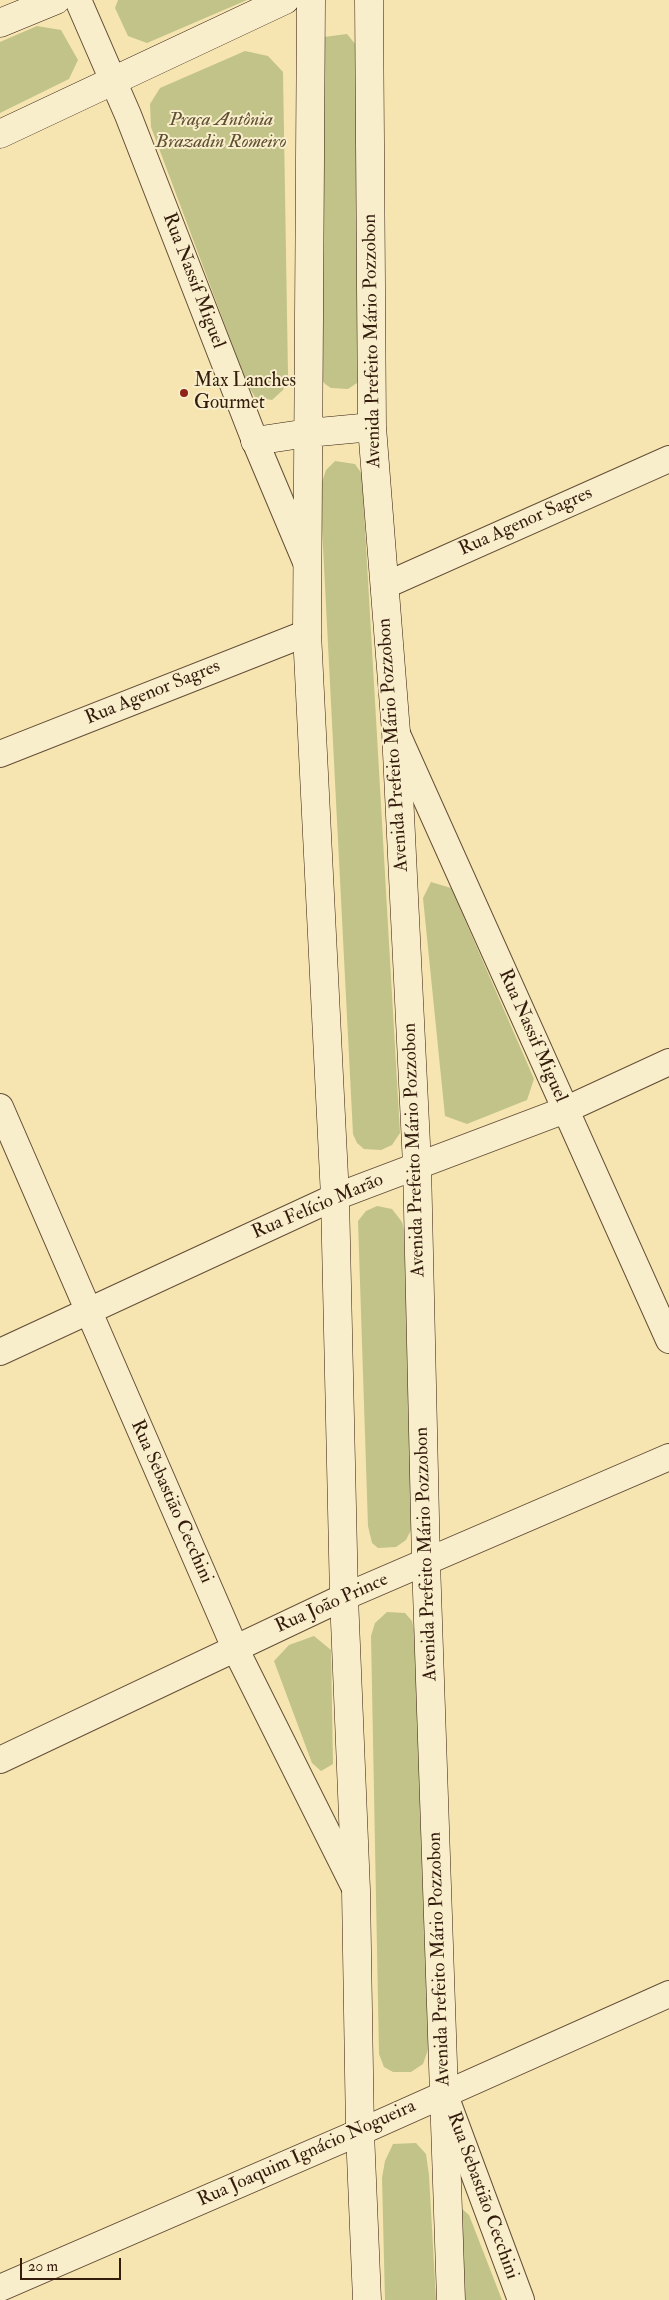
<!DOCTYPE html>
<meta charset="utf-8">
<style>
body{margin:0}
#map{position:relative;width:669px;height:2300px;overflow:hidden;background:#f6e5b1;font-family:"IM FELL Double Pica",serif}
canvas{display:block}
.scale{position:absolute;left:20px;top:2258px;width:101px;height:22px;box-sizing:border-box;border:2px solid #341c0d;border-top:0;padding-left:6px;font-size:15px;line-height:18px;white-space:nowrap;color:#341c0d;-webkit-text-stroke:4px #f9eecc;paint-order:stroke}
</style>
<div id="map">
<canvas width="669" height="2300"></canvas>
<div class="scale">20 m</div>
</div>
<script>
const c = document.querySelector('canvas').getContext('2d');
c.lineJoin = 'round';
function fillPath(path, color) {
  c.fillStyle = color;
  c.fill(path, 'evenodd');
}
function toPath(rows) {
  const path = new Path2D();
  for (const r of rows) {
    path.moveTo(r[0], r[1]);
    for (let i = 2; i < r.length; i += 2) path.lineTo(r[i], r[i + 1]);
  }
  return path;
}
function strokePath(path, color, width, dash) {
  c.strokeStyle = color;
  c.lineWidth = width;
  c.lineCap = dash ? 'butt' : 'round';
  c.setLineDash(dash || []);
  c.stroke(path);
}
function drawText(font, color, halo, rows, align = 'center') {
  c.font = font + ' "IM FELL Double Pica",serif';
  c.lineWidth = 4;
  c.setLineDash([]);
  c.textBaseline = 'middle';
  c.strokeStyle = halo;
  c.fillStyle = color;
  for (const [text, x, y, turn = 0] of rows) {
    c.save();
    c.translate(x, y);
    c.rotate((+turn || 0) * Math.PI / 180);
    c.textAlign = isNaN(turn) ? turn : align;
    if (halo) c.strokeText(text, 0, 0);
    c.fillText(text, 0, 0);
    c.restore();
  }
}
fillPath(toPath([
 [118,0,247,0,147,43,128,36,115,8],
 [37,26,61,30,78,60,69,79,0,113,0,42],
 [347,34,356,45,363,372,357,383,348,389,331,388,325,384,319,376,324,37],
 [245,51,268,56,283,72,288,375,283,390,272,400,255,397,247,384,151,127,150,104,160,88],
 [335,461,355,464,362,474,363,494,400,1133,392,1145,381,1150,364,1149,357,1143,353,1134,320,488,326,470],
 [431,882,451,888,534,1079,527,1100,467,1124,445,1116,423,898],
 [377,1206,392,1209,402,1222,404,1230,414,1524,406,1540,396,1547,378,1548,372,1543,368,1526,358,1221,366,1211],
 [387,1612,405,1613,412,1621,416,1640,429,2047,423,2064,411,2072,393,2072,384,2067,379,2054,371,1636,375,1623],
 [314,1636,331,1650,333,1764,321,1771,312,1763,274,1661,289,1645],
 [416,2143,426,2154,429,2175,436,2300,385,2300,382,2178,385,2161,393,2144],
 [461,2208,469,2215,502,2300,465,2300,460,2224]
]), '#c1c388');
const street = toPath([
 [78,0,128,115,255,441,306,562],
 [384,586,669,459],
 [397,734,669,1340],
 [0,754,307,633],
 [0,1107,235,1648,356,1890],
 [0,1352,335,1197,565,1110,669,1062],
 [0,1760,344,1597,669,1457],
 [447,2101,521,2300],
 [0,2288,360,2132,669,1994]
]);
const secondary = toPath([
 [311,0,307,633,335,1197,344,1597,356,1890,360,2132,367,2300],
 [369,0,372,427,396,732,417,1165,426,1562,451,2300],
 [0,23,56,0],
 [0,134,285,0],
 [255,441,308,433,372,427]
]);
strokePath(street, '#644e36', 28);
strokePath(secondary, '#341c0d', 29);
strokePath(street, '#f9eecc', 26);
strokePath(secondary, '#f9eecc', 28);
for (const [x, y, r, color] of [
 [184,393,5,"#8f2418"]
]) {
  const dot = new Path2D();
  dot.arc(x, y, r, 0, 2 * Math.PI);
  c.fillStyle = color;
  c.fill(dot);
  strokePath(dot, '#f9eecc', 2);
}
drawText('italic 19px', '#5e4e32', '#f9eecc', [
 ["Praça Antônia",221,121],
 ["Brazadin Romeiro",221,143]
]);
drawText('19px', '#341c0d', '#f9eecc', [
 ["Rua Nassif Miguel",193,281,69],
 ["Avenida Prefeito Mário Pozzobon",373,341,-91],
 ["Rua Agenor Sagres",526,522,-24],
 ["Rua Agenor Sagres",153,693,-22],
 ["Avenida Prefeito Mário Pozzobon",394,745,-94],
 ["Rua Nassif Miguel",532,1036,66],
 ["Avenida Prefeito Mário Pozzobon",415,1150,-92],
 ["Rua Felício Marão",318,1207,-23],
 ["Rua Sebastião Cecchini",171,1502,66],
 ["Avenida Prefeito Mário Pozzobon",427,1554,-92],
 ["Rua João Prince",332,1604,-24],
 ["Avenida Prefeito Mário Pozzobon",440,1959,-92],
 ["Rua Joaquim Ignácio Nogueira",307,2154,-24],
 ["Rua Sebastião Cecchini",482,2196,70]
]);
drawText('19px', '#341c0d', '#f9eecc', [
 ["Max Lanches",194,382],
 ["Gourmet",194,404]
], 'left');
</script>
